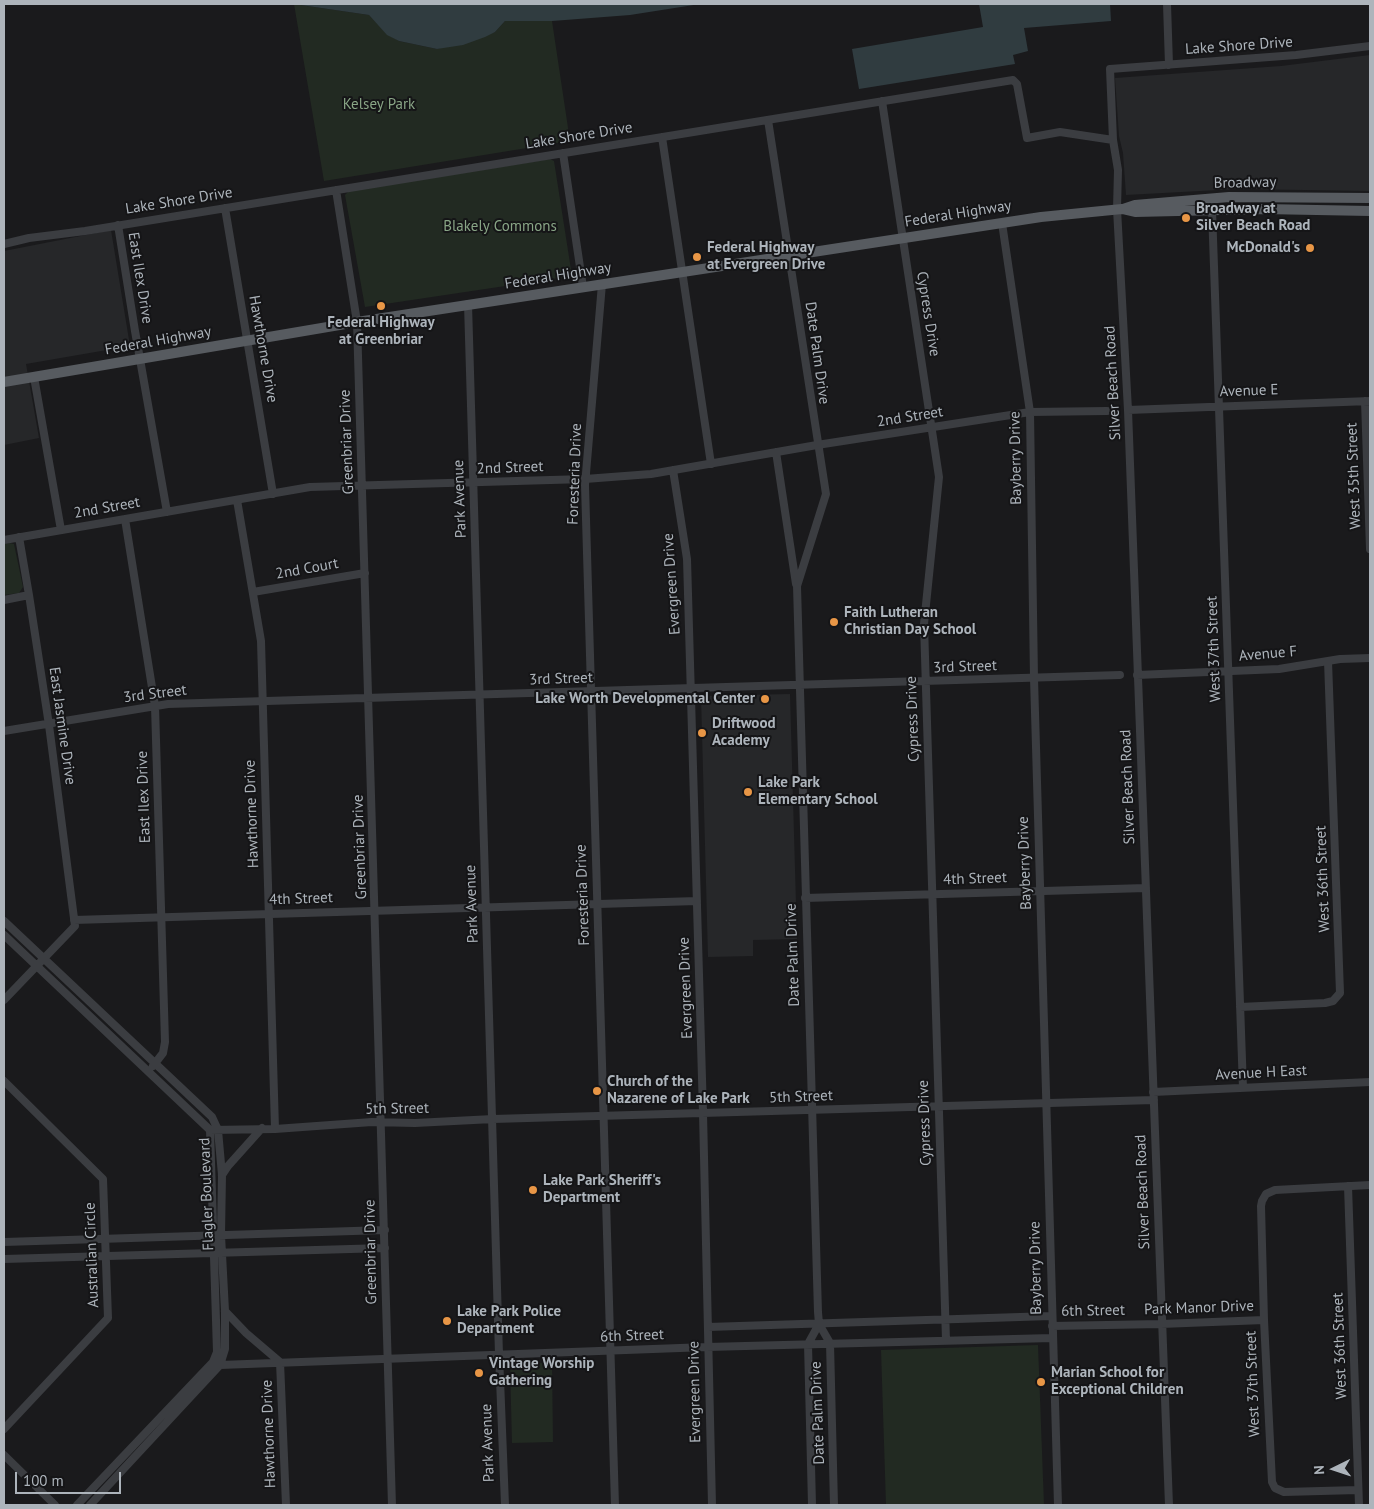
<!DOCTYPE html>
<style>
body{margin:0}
#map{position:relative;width:1374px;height:1509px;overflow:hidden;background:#1a1a1c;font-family:"PT Sans",sans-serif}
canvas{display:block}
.frame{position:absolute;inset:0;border:5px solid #adb4bb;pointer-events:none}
.north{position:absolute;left:1309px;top:1444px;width:50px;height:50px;-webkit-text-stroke:4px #151517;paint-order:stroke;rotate:266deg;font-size:14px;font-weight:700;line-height:20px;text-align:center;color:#adb4bb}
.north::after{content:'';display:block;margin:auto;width:18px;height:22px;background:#adb4bb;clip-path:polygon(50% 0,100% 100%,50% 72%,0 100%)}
.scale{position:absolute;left:15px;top:1472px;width:106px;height:22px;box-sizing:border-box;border:2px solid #adb4bb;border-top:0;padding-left:6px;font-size:15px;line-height:18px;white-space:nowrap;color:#adb4bb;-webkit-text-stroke:4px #151517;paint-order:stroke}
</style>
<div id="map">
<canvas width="1374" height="1509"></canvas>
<div class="frame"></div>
<div class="north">N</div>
<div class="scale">100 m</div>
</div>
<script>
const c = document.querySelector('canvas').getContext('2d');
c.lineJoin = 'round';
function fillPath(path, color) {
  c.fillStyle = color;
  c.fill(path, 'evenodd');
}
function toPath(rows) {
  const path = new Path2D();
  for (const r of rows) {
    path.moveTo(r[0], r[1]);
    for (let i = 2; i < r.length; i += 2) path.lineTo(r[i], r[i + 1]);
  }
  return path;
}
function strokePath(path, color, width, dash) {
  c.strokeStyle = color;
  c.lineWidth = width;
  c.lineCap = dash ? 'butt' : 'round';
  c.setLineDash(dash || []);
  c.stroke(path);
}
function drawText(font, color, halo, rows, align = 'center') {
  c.font = font + ' "PT Sans",sans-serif';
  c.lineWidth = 4;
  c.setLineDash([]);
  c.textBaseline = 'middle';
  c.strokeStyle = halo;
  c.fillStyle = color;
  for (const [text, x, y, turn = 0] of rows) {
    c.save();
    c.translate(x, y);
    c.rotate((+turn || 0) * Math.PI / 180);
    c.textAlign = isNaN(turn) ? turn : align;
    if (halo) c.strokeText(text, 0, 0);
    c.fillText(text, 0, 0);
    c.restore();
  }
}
fillPath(toPath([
 [1370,55,1370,191,1237,189,1126,195,1123,153,1119,136,1115,78,1281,66],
 [111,230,130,346,26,364,39,438,4,445,4,251],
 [790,694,797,939,753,940,753,956,708,957,701,696]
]), '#262729');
fillPath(toPath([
 [294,4,369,15,387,34,399,41,437,49,495,32,505,21,552,21,570,141,324,181],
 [550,159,554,161,572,276,365,307,345,195,349,191],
 [9,543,14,544,23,587,19,593,4,595,4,544],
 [1038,1345,1044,1505,886,1505,881,1350],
 [552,1362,553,1442,512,1443,510,1365]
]), '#222a22');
fillPath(toPath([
 [294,4,700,4,630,15,552,21,505,21,495,32,485,37,463,45,437,49,399,41,387,35,369,15],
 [979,4,1110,4,1111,21,1024,28,1028,51,1013,55,1015,64,859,89,852,49,983,27]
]), '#303c40');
strokePath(toPath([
 [1167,4,1169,65],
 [882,101,939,477,924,624,946,1340],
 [768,120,826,494,797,586,818,1312,819,1324,808,1344,812,1505],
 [662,137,711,464],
 [563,153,583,287],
 [336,190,357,322,392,1505],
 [225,208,273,494],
 [1212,210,1243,1088],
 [1002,223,1030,412,1034,678,1058,1505],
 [118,225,135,331,167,512],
 [4,244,29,238,85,231,1013,80,1017,84,1027,138,1060,132,1113,140],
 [602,284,585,485,615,1505],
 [468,304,499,1354,505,1505],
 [34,377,61,530],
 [1365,401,1370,549],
 [1128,410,1370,401],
 [776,452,796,584],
 [673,470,687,559,703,1113,712,1505],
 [237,500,261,641,275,1129],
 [125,519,155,706,165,1042,163,1053,153,1066],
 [4,540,310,487,585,479,651,474,817,445,1030,412,1107,411],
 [253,592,365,573],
 [4,600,29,595],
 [1137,675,1279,669,1340,659,1370,658],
 [4,731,168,704,1120,675],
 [805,898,1146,888],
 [74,920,697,901],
 [4,921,212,1117,218,1130,222,1175,221,1235,225,1311,225,1349,220,1365,90,1505],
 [4,935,210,1130,217,1352,213,1362,77,1505],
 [4,1000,75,926,49,725,29,595,19,537],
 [1240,1007,1325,1003,1333,1001,1340,993,1328,661],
 [4,1081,103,1179,108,1318,4,1429],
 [1153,1092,1370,1082],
 [210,1130,275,1129,372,1122,415,1123,493,1119,1154,1100],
 [222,1175,228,1166,262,1128],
 [1348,1186,1359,1505],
 [4,1242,385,1230],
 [4,1259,385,1248],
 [225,1311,246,1333,280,1362,286,1505],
 [819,1324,830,1343,834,1505],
 [1052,1326,1161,1324,1264,1320],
 [708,1327,1051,1316],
 [213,1362,220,1365,707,1347,1052,1338],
 [4,1455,55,1505],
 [1358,1490,1284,1492,1275,1488,1272,1482,1264,1320,1261,1206,1262,1201,1266,1194,1275,1190,1370,1185],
 [1169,1505,1128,410,1117,209,1118,170,1113,140,1110,69,1296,55,1370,46]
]), '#3b3d41', 8);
strokePath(toPath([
 [1123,209,1135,205,1229,197,1370,198],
 [4,382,357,322,1041,217,1122,209,1135,212,1263,209,1370,211]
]), '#575b60', 10);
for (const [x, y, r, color] of [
 [1186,218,5,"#e89646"],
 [1310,248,5,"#e89646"],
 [697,257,5,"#e89646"],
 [381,306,5,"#e89646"],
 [834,622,5,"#e89646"],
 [765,699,5,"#e89646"],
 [702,733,5,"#e89646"],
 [748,792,5,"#e89646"],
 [597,1091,5,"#e89646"],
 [533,1190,5,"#e89646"],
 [447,1321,5,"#e89646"],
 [479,1373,5,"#e89646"],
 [1041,1382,5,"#e89646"]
]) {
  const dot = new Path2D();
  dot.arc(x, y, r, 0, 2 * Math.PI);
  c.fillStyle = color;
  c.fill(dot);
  strokePath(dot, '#151517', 2);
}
drawText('15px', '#adb4bb', '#151517', [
 ["Lake Shore Drive",1239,46,-4],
 ["Lake Shore Drive",579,136,-9],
 ["Broadway",1245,183,-1],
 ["Lake Shore Drive",179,201,-9],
 ["Federal Highway",958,214,-9],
 ["Federal Highway",558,276,-9],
 ["East Ilex Drive",140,278,81],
 ["Cypress Drive",928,314,81],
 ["Federal Highway",158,341,-10],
 ["Hawthorne Drive",263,349,80],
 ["Date Palm Drive",817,353,82],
 ["Silver Beach Road",1113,383,-93],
 ["Avenue E",1249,391,-2],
 ["2nd Street",910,417,-9],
 ["Greenbriar Drive",347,442,-92],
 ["Bayberry Drive",1016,458,-91],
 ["2nd Street",510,468,-2],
 ["Foresteria Drive",575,474,-88],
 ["West 35th Street",1354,476,-92],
 ["Park Avenue",460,499,-92],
 ["2nd Street",107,508,-10],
 ["2nd Court",307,569,-10],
 ["Evergreen Drive",672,584,-94],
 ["West 37th Street",1214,649,-92],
 ["Avenue F",1268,654,-5],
 ["3rd Street",965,667,-2],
 ["3rd Street",561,679,-2],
 ["3rd Street",155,694,-7],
 ["Cypress Drive",913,719,-92],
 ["East Jasmine Drive",62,726,82],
 ["Silver Beach Road",1128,787,-92],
 ["East Ilex Drive",144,797,-92],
 ["Hawthorne Drive",252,814,-92],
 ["Greenbriar Drive",360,847,-92],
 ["Bayberry Drive",1025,863,-92],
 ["4th Street",975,879,-2],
 ["West 36th Street",1323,879,-92],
 ["Foresteria Drive",583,895,-92],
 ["4th Street",301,899,-2],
 ["Park Avenue",472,904,-92],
 ["Date Palm Drive",793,955,-92],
 ["Evergreen Drive",686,988,-92],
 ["Avenue H East",1261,1073,-3],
 ["5th Street",801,1097,-2],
 ["5th Street",397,1109,-1],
 ["Cypress Drive",925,1123,-92],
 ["Silver Beach Road",1143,1192,-92],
 ["Flagler Boulevard",207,1194,-92],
 ["Greenbriar Drive",371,1252,-91],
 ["Australian Circle",92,1255,-92],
 ["Bayberry Drive",1036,1268,-91],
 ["Park Manor Drive",1199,1308,-2],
 ["6th Street",1093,1311,-1],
 ["6th Street",632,1336,-2],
 ["West 36th Street",1340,1346,-92],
 ["West 37th Street",1253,1384,-92],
 ["Evergreen Drive",695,1392,-91],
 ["Date Palm Drive",818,1413,-92],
 ["Hawthorne Drive",269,1434,-92],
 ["Park Avenue",488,1443,-92]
]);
drawText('15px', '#89a586', '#151517', [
 ["Kelsey Park",379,105],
 ["Blakely Commons",500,227]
]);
drawText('bold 15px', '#adb4bb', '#151517', [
 ["Broadway at",1196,209],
 ["Silver Beach Road",1196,226],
 ["Federal Highway",707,248],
 ["at Evergreen Drive",707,265],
 ["McDonald's",1300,248,"right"],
 ["Federal Highway",381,323,"center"],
 ["at Greenbriar",381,340,"center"],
 ["Faith Lutheran",844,613],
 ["Christian Day School",844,630],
 ["Lake Worth Developmental Center",755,699,"right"],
 ["Driftwood",712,724],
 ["Academy",712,741],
 ["Lake Park",758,783],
 ["Elementary School",758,800],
 ["Church of the",607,1082],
 ["Nazarene of Lake Park",607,1099],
 ["Lake Park Sheriff's",543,1181],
 ["Department",543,1198],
 ["Lake Park Police",457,1312],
 ["Department",457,1329],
 ["Vintage Worship",489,1364],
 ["Gathering",489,1381],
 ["Marian School for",1051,1373],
 ["Exceptional Children",1051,1390]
], 'left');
</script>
